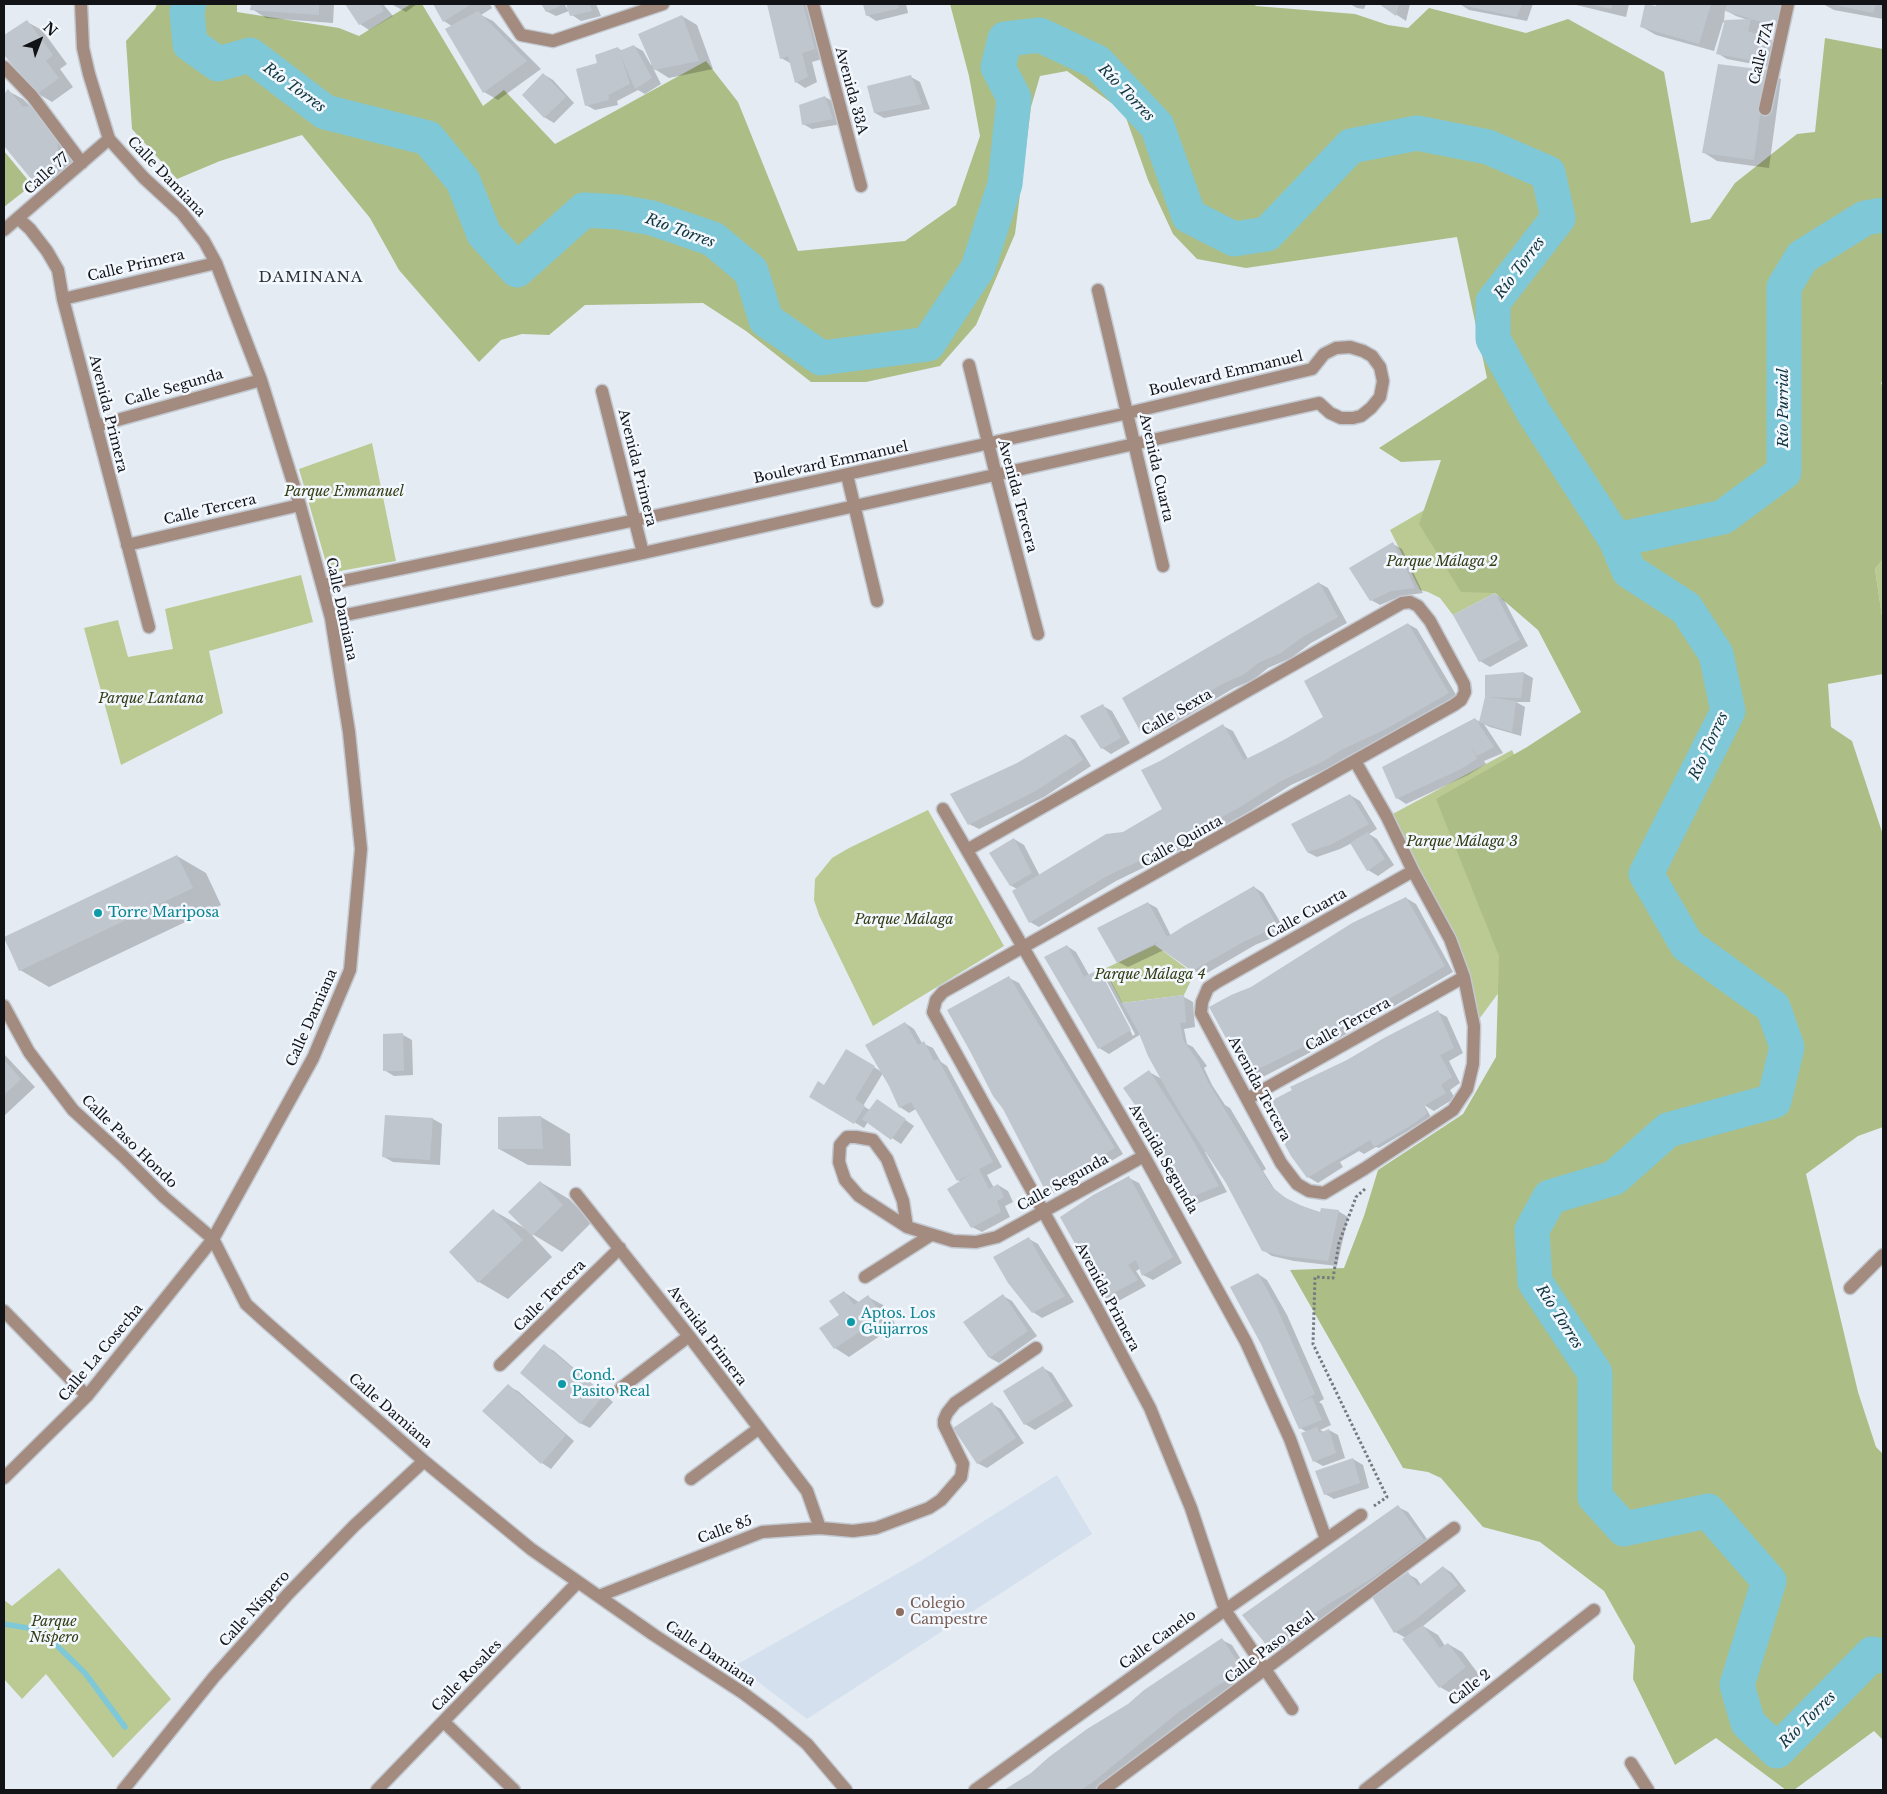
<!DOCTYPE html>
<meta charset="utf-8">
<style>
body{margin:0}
#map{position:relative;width:1887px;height:1794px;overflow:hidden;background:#e4ebf3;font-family:"Libre Baskerville",serif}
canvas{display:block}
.frame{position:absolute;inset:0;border:5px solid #111316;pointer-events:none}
.north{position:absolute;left:15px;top:15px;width:50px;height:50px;-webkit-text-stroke:4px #f3f8ff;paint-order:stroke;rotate:43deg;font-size:14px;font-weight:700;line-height:20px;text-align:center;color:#111316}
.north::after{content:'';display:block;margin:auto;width:18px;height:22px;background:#111316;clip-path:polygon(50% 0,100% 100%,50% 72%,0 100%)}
</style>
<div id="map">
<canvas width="1887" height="1794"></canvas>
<div class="frame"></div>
<div class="north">N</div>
</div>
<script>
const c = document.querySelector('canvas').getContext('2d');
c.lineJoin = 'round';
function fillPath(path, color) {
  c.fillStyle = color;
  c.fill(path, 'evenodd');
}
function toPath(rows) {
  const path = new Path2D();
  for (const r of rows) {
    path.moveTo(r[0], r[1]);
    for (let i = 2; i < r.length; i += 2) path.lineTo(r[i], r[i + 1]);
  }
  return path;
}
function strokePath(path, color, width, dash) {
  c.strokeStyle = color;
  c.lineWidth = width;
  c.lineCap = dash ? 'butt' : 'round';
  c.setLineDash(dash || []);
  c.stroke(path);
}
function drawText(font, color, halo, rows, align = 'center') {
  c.font = font + ' "Libre Baskerville",serif';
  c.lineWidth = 5;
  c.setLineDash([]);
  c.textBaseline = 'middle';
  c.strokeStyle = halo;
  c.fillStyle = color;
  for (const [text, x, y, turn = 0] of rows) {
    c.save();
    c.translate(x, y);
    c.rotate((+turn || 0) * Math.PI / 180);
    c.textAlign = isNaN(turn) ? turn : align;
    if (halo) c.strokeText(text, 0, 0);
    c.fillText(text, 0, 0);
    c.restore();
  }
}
fillPath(toPath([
 [1057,1475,1092,1534,807,1719,736,1665,922,1560]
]), '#d4e0ee');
fillPath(toPath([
 [372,443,396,561,329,573,299,469],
 [1445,498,1495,593,1453,615,1440,598,1428,592,1420,590,1390,530],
 [1883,559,1883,623,1875,569],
 [301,575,313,622,209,651,223,713,121,765,84,628,118,620,128,657,173,649,165,609],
 [1512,750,1526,779,1525,957,1474,1026,1464,977,1387,817],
 [928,810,1004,946,873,1026,819,915,814,900,815,879,832,858,849,848],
 [1155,945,1194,974,1184,995,1122,1003,1104,969],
 [59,1568,171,1699,113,1758,46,1674,22,1699,4,1679,4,1600,12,1606]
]), '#bbca93');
fillPath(toPath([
 [157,4,237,4,237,12,339,28,359,36,411,4,422,4,483,106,504,90,555,144,706,61,738,102,798,251,905,241,956,205,980,136,969,76,950,4,1254,4,1256,6,1355,14,1388,25,1408,28,1429,8,1526,33,1568,19,1664,72,1691,223,1710,219,1735,183,1797,134,1815,132,1825,38,1883,49,1883,379,1881,384,1883,385,1883,559,1875,569,1883,623,1883,674,1828,684,1831,727,1852,741,1883,835,1883,1127,1858,1136,1806,1174,1858,1392,1876,1447,1883,1454,1883,1740,1874,1731,1794,1790,1786,1790,1716,1738,1675,1765,1633,1679,1635,1646,1604,1591,1540,1542,1483,1527,1441,1478,1428,1472,1403,1468,1290,1270,1344,1268,1364,1216,1378,1170,1463,1114,1496,1057,1499,956,1436,799,1527,747,1581,712,1538,630,1495,593,1461,592,1419,524,1441,460,1401,462,1379,448,1487,378,1457,237,1246,268,1197,259,1173,234,1148,180,1124,112,1067,71,1040,76,1031,107,1015,234,976,325,940,366,866,382,811,382,746,331,703,303,585,305,549,335,522,334,501,340,479,362,399,270,370,218,302,135,220,161,177,179,132,129,126,41,155,9],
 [4,151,32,185,4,207]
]), '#adbd86');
fillPath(toPath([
 [252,4,334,4,333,23,266,18,252,9],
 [346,4,383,4,393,16,369,30,360,24],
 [391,4,417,4,406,12],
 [434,4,490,4,492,8,481,15,493,21,541,69,498,100,484,92,453,27,444,21],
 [543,4,564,4,569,11,556,16,546,11],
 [568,4,596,4,601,16,581,21,572,15],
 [768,4,815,4,829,57,812,62,817,82,805,88,796,82,792,64,781,58],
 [864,4,906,4,908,13,876,21,867,15],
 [1350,4,1366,4,1364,9,1357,8],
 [1382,4,1410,4,1406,21,1397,15],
 [1460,4,1533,4,1527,21,1469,10],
 [1572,4,1629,4,1626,17],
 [1658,4,1783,4,1785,30,1760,23,1758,36,1781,46,1774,68,1727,59,1717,53,1725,23,1723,22,1714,51,1656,35,1642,27],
 [1725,10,1736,16,1748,20,1724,21],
 [1823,4,1883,4,1883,19,1834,10],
 [682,16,697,25,713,69,669,78,653,68,661,84,645,94,638,90,617,101,618,105,595,110,586,105,599,64,618,48,622,51,634,46,643,51,651,65,652,64],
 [27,22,42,30,67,64,60,69,73,87,52,102,37,93,4,53,4,36],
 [1719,65,1766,71,1781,79,1769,168,1717,161,1703,152],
 [543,74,553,80,574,103,554,123,544,117],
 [911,77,920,82,930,109,884,118,875,113],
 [8,91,23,99,71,147,74,165,47,187,33,179,4,144,4,92,5,94],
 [825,97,834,102,842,124,812,129,803,124],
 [1393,544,1402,549,1423,593,1401,596,1380,605,1371,600],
 [1319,583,1328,588,1347,623,1311,643,1291,658,1268,668,1253,680,1234,688,1170,726,1151,735,1141,730],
 [1495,594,1504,600,1528,646,1490,667,1480,661],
 [1408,624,1417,629,1458,698,1396,734,1350,755,1331,767,1291,785,1250,811,1190,845,1116,881,1039,927,1030,922,1017,889,1010,885,1014,839,1024,845,1040,876,1123,833,1163,809,1223,726,1233,731,1248,759,1325,718],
 [1524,673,1533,678,1530,702,1516,702,1525,707,1521,736,1490,727,1484,724,1503,753,1484,761,1486,764,1468,775,1406,804,1397,798,1475,719,1480,722,1486,697,1486,676],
 [1103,706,1112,711,1130,743,1111,754,1102,748],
 [1066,735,1075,740,1091,766,1044,797,979,829,969,824],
 [1350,795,1360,801,1377,829,1369,834,1377,839,1394,865,1378,876,1368,870,1352,843,1340,849,1317,857,1307,852],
 [177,856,206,873,221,905,49,987,20,970,4,938],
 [1254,887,1263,893,1286,932,1255,945,1202,976,1164,950,1128,967,1118,962,1148,903,1157,908,1171,936],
 [1406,898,1416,904,1453,972,1334,1041,1329,1038,1309,1048,1311,1052,1257,1080,1247,1074,1252,988],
 [1067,946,1076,952,1089,975,1099,970,1108,975,1123,1004,1184,997,1193,1002,1195,1027,1184,1029,1187,1044,1193,1047,1207,1066,1204,1068,1212,1085,1225,1105,1230,1108,1266,1169,1263,1171,1275,1190,1291,1202,1321,1213,1338,1211,1348,1217,1337,1266,1294,1261,1272,1256,1263,1250,1227,1182,1207,1151,1205,1152,1227,1192,1196,1204,1187,1198,1149,1072,1162,1079,1141,1034,1109,1054,1099,1048,1045,957],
 [1102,976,1104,976,1135,1034,1133,1036],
 [1009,978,1019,983,1123,1154,1056,1194,1046,1189],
 [1438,1012,1447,1017,1463,1053,1449,1061,1460,1083,1450,1090,1455,1098,1434,1111,1424,1105,1431,1117,1379,1148,1376,1147,1364,1154,1359,1151,1340,1162,1343,1167,1318,1183,1308,1177,1292,1155,1332,1068],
 [905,1023,914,1029,922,1043,933,1048,941,1062,947,1066,1002,1167,987,1175,994,1188,998,1185,1008,1191,1013,1202,1005,1206,1010,1217,982,1232,972,1227,961,1182,958,1180,916,1109,909,1113,900,1107,883,1073,863,1106,870,1110,877,1100,914,1126,901,1144,868,1122,864,1128,811,1096,825,1086,869,1064,882,1072],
 [403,1035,412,1040,413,1075,394,1076,384,1070],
 [4,1054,35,1087,4,1116],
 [541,1117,570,1134,571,1166,528,1165,499,1149,499,1118],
 [433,1119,442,1124,440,1165,393,1162,384,1157],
 [1129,1178,1139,1183,1182,1263,1153,1280,1143,1275,1141,1268,1136,1271,1146,1286,1113,1304,1103,1298],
 [540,1182,569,1199,592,1222,562,1252,529,1232,552,1257,508,1299,479,1282,494,1211,526,1229],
 [1029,1239,1038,1244,1074,1302,1042,1318,1033,1312],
 [1258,1274,1267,1280,1287,1315,1324,1399,1319,1402,1322,1404,1331,1425,1320,1430,1324,1432,1329,1430,1338,1435,1345,1458,1323,1466,1314,1461,1307,1432,1300,1428],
 [844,1292,860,1303,868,1297,883,1305,896,1325,849,1357,835,1348],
 [1003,1296,1012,1301,1037,1336,999,1363,990,1358],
 [545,1346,554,1351,613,1402,590,1428,580,1423],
 [1043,1368,1052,1373,1073,1406,1035,1430,1025,1424,1005,1391],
 [508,1386,518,1391,574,1441,551,1469,542,1463,484,1410],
 [992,1404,1001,1409,1024,1443,987,1468,977,1463],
 [1353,1459,1363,1465,1369,1488,1334,1499,1325,1494],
 [1398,1507,1408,1512,1432,1546,1278,1652,1269,1646],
 [1443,1567,1452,1573,1466,1591,1423,1626,1438,1635,1445,1646,1448,1644,1462,1652,1480,1676,1454,1695,1440,1687,1406,1638,1395,1632,1408,1574,1417,1579,1421,1585],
 [1222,1640,1232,1645,1252,1677,1229,1689,1190,1716,1103,1787,1099,1790,1006,1790,1032,1774]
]), '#0003');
strokePath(toPath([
 [4,1624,34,1629,46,1635,85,1673,125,1727]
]), '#7fc8d8', 5.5);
strokePath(toPath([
 [189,4,187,12,190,44,218,64,250,55,325,112,428,138,463,181,484,234,517,270,584,210,619,212,652,218,713,239,751,271,766,320,821,358,928,344,978,268,1005,184,1014,98,998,67,1005,39,1040,35,1097,62,1157,126,1189,216,1234,239,1267,234,1351,146,1417,133,1488,147,1548,173,1558,218,1493,302,1493,339,1534,413,1616,540,1629,571,1686,608,1716,654,1728,711,1646,874,1687,945,1773,1007,1787,1047,1774,1101,1668,1130,1614,1178,1550,1197,1532,1230,1535,1282,1595,1373,1595,1497,1624,1529,1708,1511,1769,1581,1737,1685,1748,1723,1777,1751,1872,1654,1883,1656],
 [1616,540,1723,517,1784,472,1784,287,1802,257,1865,218,1883,215]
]), '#7fc8d8', 35);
fillPath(toPath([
 [251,4,319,4,319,15,250,10],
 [345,4,379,4,384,11,359,25],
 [433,4,471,4,443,22],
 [541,4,559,4,560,6,546,12],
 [566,4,589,4,592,11,570,16],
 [767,4,803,4,815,49,802,53,808,77,795,83,788,56,780,59],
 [863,4,898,4,899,8,866,16],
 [1379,4,1399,4,1396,16],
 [1457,4,1522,4,1517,17],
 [1590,4,1613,4,1611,9],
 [1645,4,1656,6,1657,4,1711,4,1699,44,1640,27],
 [1727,4,1781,4,1775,25,1751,19,1748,31,1772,40,1765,63,1716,54,1725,20,1751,19,1725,11],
 [1831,4,1876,4,1873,13],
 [478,11,527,61,483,93,445,29],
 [682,15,699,61,654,70,638,34],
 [27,20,53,55,46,61,59,78,37,94,4,55,4,35],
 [634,45,652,78,635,89,620,54,630,84,608,95,609,100,585,106,576,69,597,63,595,55,618,47,619,51],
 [1718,64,1766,70,1754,160,1702,153],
 [543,73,566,97,544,118,522,95],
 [911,75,922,104,874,113,867,86],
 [8,89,23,107,34,105,57,138,58,152,60,156,32,180,4,146,4,94],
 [825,96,833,119,802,125,799,105],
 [1393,542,1415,588,1391,591,1370,601,1349,568],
 [1319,582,1338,617,1301,638,1281,653,1258,663,1243,675,1224,683,1161,721,1140,731,1122,698],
 [1495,593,1520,640,1479,662,1453,615],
 [1408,623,1449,693,1386,729,1341,750,1322,762,1281,781,1240,807,1160,851,1107,876,1029,923,1012,891,1106,834,1123,832,1162,809,1141,770,1160,761,1223,724,1244,760,1279,743,1323,717,1304,681],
 [1524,672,1521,698,1487,697,1516,701,1512,732,1479,722,1485,697,1485,675],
 [1103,704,1121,738,1101,749,1080,716],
 [1475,718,1494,747,1477,756,1471,746,1477,759,1459,770,1396,799,1382,767],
 [1066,734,1083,760,1034,792,968,825,950,794,1017,763],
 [1350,794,1369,824,1330,845,1307,852,1291,824],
 [1368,832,1385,859,1367,871,1350,843],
 [1014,838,1032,873,1010,886,989,853],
 [177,855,193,888,19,971,4,937],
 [1254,886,1278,926,1245,941,1192,971,1155,945,1160,941,1117,963,1097,928,1148,902,1167,937,1184,926],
 [1406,897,1445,966,1324,1037,1246,1075,1209,1007,1231,995,1251,987,1352,923],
 [1067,945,1084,977,1099,969,1131,1030,1098,1049,1044,957],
 [1009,976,1115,1148,1045,1190,1003,1109,993,1096,971,1053,947,1010],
 [1184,995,1186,1022,1180,1023,1183,1040,1198,1061,1208,1082,1271,1186,1284,1197,1302,1206,1320,1212,1321,1208,1339,1210,1328,1261,1283,1256,1262,1251,1226,1183,1185,1121,1163,1083,1148,1056,1138,1031,1122,1003],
 [1438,1010,1454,1048,1440,1055,1452,1077,1441,1085,1446,1093,1424,1106,1427,1114,1410,1126,1374,1147,1370,1140,1307,1178,1291,1156,1263,1105,1292,1090,1290,1087,1347,1060,1384,1038],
 [905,1022,918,1045,924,1041,934,1061,938,1059,993,1162,979,1169,989,1189,998,1184,1004,1197,997,1201,1001,1212,971,1228,947,1189,973,1173,957,1181,911,1102,899,1108,889,1086,865,1045],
 [403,1033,404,1071,383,1071,383,1034],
 [846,1049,875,1066,855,1099,865,1106,854,1124,809,1097,818,1081,824,1085],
 [4,1060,21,1079,4,1095],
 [1149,1070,1184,1125,1219,1186,1186,1199,1176,1183,1154,1144,1135,1105,1123,1088],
 [877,1099,906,1119,891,1140,862,1119],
 [385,1115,433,1118,430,1160,382,1157],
 [541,1116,543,1149,498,1149,498,1117],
 [1129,1176,1173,1257,1142,1276,1136,1260,1128,1265,1138,1280,1102,1299,1083,1258,1060,1217,1093,1195],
 [540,1181,563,1205,532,1236,508,1212],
 [493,1209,523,1240,478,1283,449,1252],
 [1029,1237,1042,1261,1065,1296,1032,1313,1008,1283,993,1257],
 [1258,1273,1277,1308,1315,1394,1297,1403,1312,1397,1322,1420,1299,1429,1261,1344,1230,1287],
 [844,1291,854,1305,868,1295,883,1316,834,1349,819,1328,839,1315,829,1301],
 [1003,1294,1028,1331,989,1358,963,1322],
 [544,1344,604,1395,580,1424,520,1373],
 [1043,1366,1064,1401,1024,1425,1003,1391],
 [508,1384,566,1435,541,1464,482,1411],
 [992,1402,1016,1438,977,1464,953,1428],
 [1317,1427,1320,1433,1329,1429,1336,1453,1313,1462,1301,1433],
 [1353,1458,1360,1483,1324,1495,1315,1471],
 [1398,1505,1424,1540,1369,1580,1327,1605,1268,1647,1242,1615],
 [1443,1566,1458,1585,1415,1620,1394,1633,1372,1597,1408,1572,1418,1586],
 [1423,1625,1440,1648,1448,1643,1466,1667,1439,1688,1402,1639],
 [1222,1638,1244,1672,1220,1684,1180,1711,1093,1782,1081,1790,1004,1790,1031,1773,1049,1757,1087,1729,1128,1704,1144,1690]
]), '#c0c6ce');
const minor = toPath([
 [501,4,521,35,553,41,663,4],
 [813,4,861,186],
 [4,67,32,96,82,163],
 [1765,109,1788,4],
 [19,219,30,229,47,251,58,270,63,299,149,627],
 [4,230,109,139],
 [1098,290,1163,566],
 [63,299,216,263],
 [969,365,996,475,1038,634],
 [602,391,643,553],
 [96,426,261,380],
 [847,475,877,601],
 [127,545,300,505],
 [323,585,636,520,1128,413,1312,369,1324,354,1336,348,1350,347,1363,351,1372,356,1380,367,1383,381,1380,397,1371,408,1361,416,1353,418,1341,418,1330,413,1319,403,643,553,331,618],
 [1355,761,1387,817,1413,871,1450,939,1464,977,1474,1026,1473,1064,1467,1089,1453,1110,1364,1169,1324,1193,1309,1191,1297,1184,1281,1163,1201,1013,1202,1002,1208,988,1217,982,1413,871],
 [943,809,1144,1156,1246,1342,1290,1439,1326,1539],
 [967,850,1402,603,1410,602,1418,606,1430,621,1464,684,1465,692,1461,700,1454,705,943,992,936,1000,933,1012,1098,1310,1150,1408,1191,1508,1225,1610,1292,1709],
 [4,1006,29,1052,73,1110,123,1156,164,1197,213,1239,246,1304,267,1323,424,1461,531,1549,654,1635,743,1693,775,1717,807,1744,846,1790],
 [1247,1099,1464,977],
 [576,1194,689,1336,807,1491,820,1528],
 [907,1227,859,1196,845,1180,839,1162,840,1145,847,1137,856,1137,873,1140,887,1159,903,1201,907,1227,953,1241,976,1242,997,1237,1144,1156],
 [865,1277,931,1235],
 [1850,1288,1883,1255],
 [4,1311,87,1396],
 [500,1365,620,1248],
 [621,1388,689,1336],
 [4,1478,87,1396,213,1239,313,1058,350,970,361,849,349,732,331,618,300,505,261,380,216,263,204,241,182,213,144,178,109,139,89,74,83,48,81,4],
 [691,1479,758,1429],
 [599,1596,762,1532,820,1528,853,1531,876,1528,929,1508,941,1500,961,1477,963,1464,944,1425,944,1420,947,1413,955,1403,1036,1348],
 [444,1722,514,1790],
 [1631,1763,1648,1790],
 [123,1790,214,1677,288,1594,354,1526,424,1461],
 [377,1790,578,1582],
 [975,1790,1225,1610,1361,1515],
 [1103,1790,1454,1528],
 [1365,1790,1594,1610]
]);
strokePath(minor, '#c2c8d0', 15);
strokePath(toPath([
 [1365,1189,1356,1197,1339,1243,1333,1278,1315,1277,1313,1344,1387,1497,1374,1506]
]), '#74797e', 3, [2.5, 2.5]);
strokePath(minor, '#a48b7f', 12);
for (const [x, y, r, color] of [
 [98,913,5,"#0f9aa8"],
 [851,1322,5,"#0f9aa8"],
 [562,1384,5,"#0f9aa8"],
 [900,1612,5,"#8d6e63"]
]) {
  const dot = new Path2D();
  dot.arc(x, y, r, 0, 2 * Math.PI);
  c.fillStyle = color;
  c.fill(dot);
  strokePath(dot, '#f3f8ff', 2);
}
drawText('14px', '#111316', '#f3f8ff', [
 ["Calle 77A",1762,53,-77],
 ["Avenida 33A",851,91,75],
 ["Calle 77",47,174,-42],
 ["Calle Damiana",166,177,46],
 ["Calle Primera",136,266,-13],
 ["Boulevard Emmanuel",1226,374,-13],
 ["Calle Segunda",174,388,-16],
 ["Avenida Primera",108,414,76],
 ["Boulevard Emmanuel",831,463,-12],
 ["Avenida Primera",637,468,76],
 ["Avenida Cuarta",1156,468,77],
 ["Avenida Tercera",1017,496,75],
 ["Calle Tercera",210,510,-13],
 ["Calle Damiana",341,609,78],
 ["Calle Sexta",1177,713,-30],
 ["Calle Quinta",1182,842,-29],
 ["Calle Cuarta",1307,914,-29],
 ["Calle Damiana",312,1018,-66],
 ["Calle Tercera",1348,1025,-29],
 ["Avenida Tercera",1259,1089,62],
 ["Calle Paso Hondo",129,1142,44],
 ["Avenida Segunda",1163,1159,60],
 ["Calle Segunda",1063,1183,-29],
 ["Calle Tercera",550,1296,-45],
 ["Avenida Primera",1107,1297,62],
 ["Avenida Primera",707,1336,53],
 ["Calle La Cosecha",101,1353,-50],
 ["Calle Damiana",390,1411,41],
 ["Calle 85",725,1530,-20],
 ["Calle Níspero",255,1609,-48],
 ["Calle Canelo",1158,1640,-36],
 ["Calle Paso Real",1270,1648,-37],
 ["Calle Damiana",710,1654,34],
 ["Calle Rosales",467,1676,-46],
 ["Calle 2",1470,1688,-38]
]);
drawText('italic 14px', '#333d13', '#f3f8ff', [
 ["Parque Emmanuel",344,492],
 ["Parque Málaga 2",1442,562],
 ["Parque Lantana",151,699],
 ["Parque Málaga 3",1462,842],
 ["Parque Málaga",904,920],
 ["Parque Málaga 4",1150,975],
 ["Parque",54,1622],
 ["Níspero",54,1638]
]);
drawText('14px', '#0d838f', '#f3f8ff', [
 ["Torre Mariposa",108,913],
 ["Aptos. Los",861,1314],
 ["Guijarros",861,1330],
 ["Cond.",572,1376],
 ["Pasito Real",572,1392]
], 'left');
drawText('14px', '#785e54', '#f3f8ff', [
 ["Colegio",910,1604],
 ["Campestre",910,1620]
], 'left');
drawText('italic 15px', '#11353d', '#f3f8ff', [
 ["Río Torres",294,88,36],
 ["Río Torres",1126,93,46],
 ["Río Torres",680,231,20],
 ["Río Torres",1520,268,-53],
 ["Río Purrial",1784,408,-90],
 ["Río Torres",1709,746,-65],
 ["Río Torres",1559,1317,57],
 ["Río Torres",1808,1720,-45]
]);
c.letterSpacing = '1px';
drawText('15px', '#2e333a', '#f3f8ff', [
 ["DAMINANA",311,278]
]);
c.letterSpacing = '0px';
</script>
